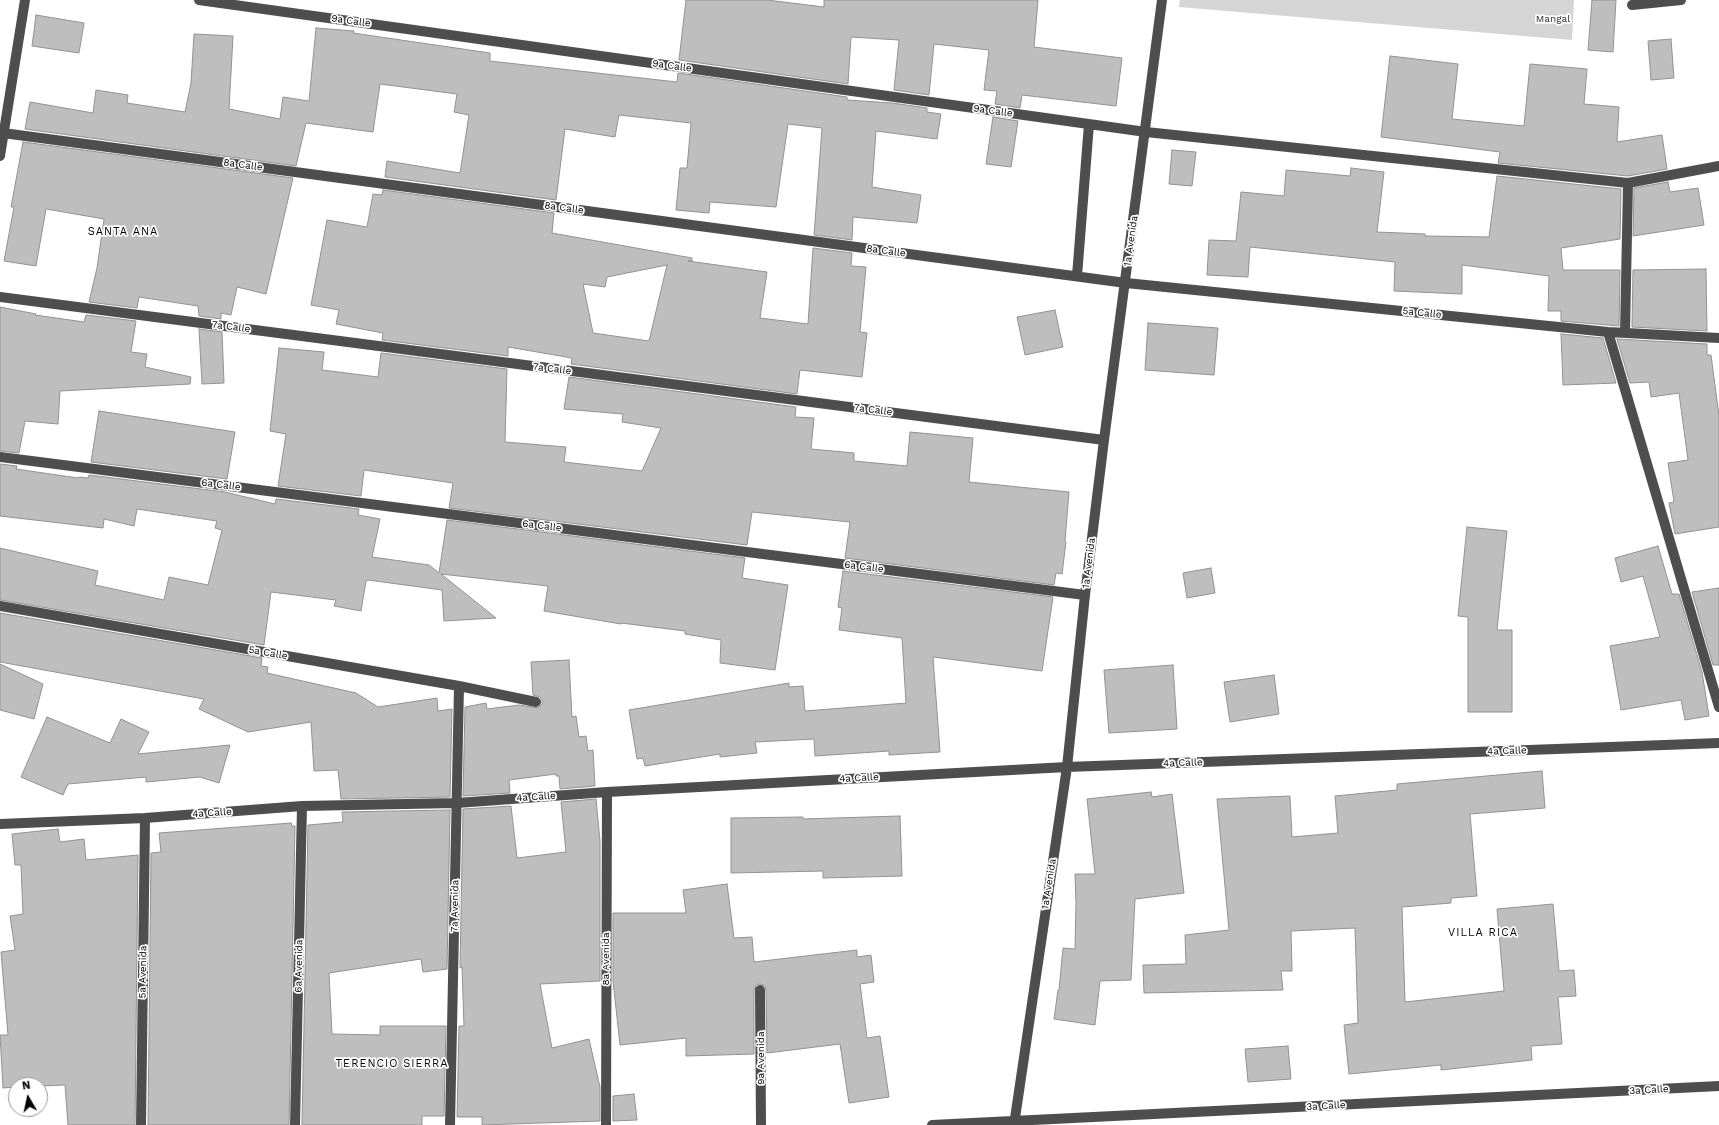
<!DOCTYPE html>
<style>
body{margin:0}
#map{position:relative;width:1719px;height:1125px;overflow:hidden;background:#fff;font-family:"Work Sans",sans-serif}
canvas{display:block}
.north{position:absolute;left:8px;top:1077px;width:40px;height:40px;box-sizing:border-box;background:#fff;border:1px solid #999;border-radius:50%;rotate:351deg;font-size:11px;font-weight:700;line-height:16px;text-align:center;color:#000}
.north::after{content:'';display:block;margin:auto;width:14px;height:18px;background:#000;clip-path:polygon(50% 0,100% 100%,50% 72%,0 100%)}
</style>
<div id="map">
<canvas width="1719" height="1125"></canvas>
<div class="north">N</div>
</div>
<script>
const c = document.querySelector('canvas').getContext('2d');
c.lineJoin = 'round';
function fillPath(path, color) {
  c.fillStyle = color;
  c.fill(path, 'evenodd');
}
function toPath(rows) {
  const path = new Path2D();
  for (const r of rows) {
    path.moveTo(r[0], r[1]);
    for (let i = 2; i < r.length; i += 2) path.lineTo(r[i], r[i + 1]);
  }
  return path;
}
function strokePath(path, color, width, dash) {
  c.strokeStyle = color;
  c.lineWidth = width;
  c.lineCap = dash ? 'butt' : 'round';
  c.setLineDash(dash || []);
  c.stroke(path);
}
function drawText(font, color, halo, rows, align = 'center') {
  c.font = font + ' "Work Sans",sans-serif';
  c.lineWidth = 3.5;
  c.setLineDash([]);
  c.textBaseline = 'middle';
  c.strokeStyle = halo;
  c.fillStyle = color;
  for (const [text, x, y, turn = 0] of rows) {
    c.save();
    c.translate(x, y);
    c.rotate((+turn || 0) * Math.PI / 180);
    c.textAlign = isNaN(turn) ? turn : align;
    if (halo) c.strokeText(text, 0, 0);
    c.fillText(text, 0, 0);
    c.restore();
  }
}
fillPath(toPath([
 [1180,0,1574,0,1572,40,1179,7]
]), '#d5d5d5');
const building = toPath([
 [686,0,767,0,824,7,824,0,1038,0,1034,47,1122,58,1116,106,1022,95,1020,108,995,104,997,91,984,90,989,50,934,44,929,95,894,90,899,40,851,37,848,84,679,60,686,0],
 [1592,0,1616,0,1613,52,1588,50,1592,0],
 [36,15,84,23,79,53,32,46,36,15],
 [316,28,354,31,353,33,490,53,490,61,677,82,678,73,847,97,847,100,892,103,927,108,927,112,941,114,937,139,876,131,872,187,921,195,917,223,853,217,852,240,814,235,822,128,788,124,776,207,710,202,709,213,676,210,680,168,687,168,691,123,619,115,615,137,565,129,556,200,385,177,387,161,460,173,469,115,454,112,457,94,380,84,373,132,306,123,296,166,25,129,30,102,93,113,96,90,128,95,127,103,185,112,191,83,194,34,233,36,229,109,280,119,283,97,309,101,316,28],
 [1671,39,1674,78,1651,80,1648,41,1671,39],
 [1390,56,1458,64,1452,119,1524,126,1530,64,1587,69,1584,104,1619,107,1617,142,1662,135,1667,169,1628,176,1498,163,1500,152,1381,137,1390,56],
 [993,117,1018,121,1011,167,986,164,993,117],
 [23,142,293,178,266,294,237,287,231,315,221,313,221,319,199,316,198,306,139,297,137,308,89,302,97,268,104,219,46,209,36,266,4,261,14,207,11,207,23,142],
 [1172,150,1196,152,1192,186,1169,184,1172,150],
 [1351,168,1384,172,1377,232,1425,234,1425,236,1489,237,1497,176,1621,189,1620,239,1561,248,1563,270,1620,270,1619,326,1561,321,1561,311,1548,311,1549,276,1462,265,1462,294,1394,291,1395,262,1250,247,1248,277,1207,275,1209,240,1236,241,1241,192,1284,196,1286,170,1350,176,1351,168],
 [1668,182,1670,192,1698,188,1704,225,1633,236,1634,188,1668,182],
 [383,190,554,213,552,233,692,258,692,261,688,261,767,272,760,318,808,324,813,248,852,253,851,266,866,267,860,332,867,333,862,377,800,370,797,394,571,364,572,358,508,347,508,356,382,340,383,333,336,324,339,310,311,305,327,220,367,227,373,194,382,195,383,190],
 [667,265,649,341,593,333,583,284,605,287,607,277,667,265],
 [1706,269,1707,331,1632,327,1633,270,1706,269],
 [0,307,36,314,35,315,84,322,86,315,136,321,131,352,147,354,145,367,191,377,190,384,60,391,58,424,25,421,19,453,0,451,0,307],
 [1055,310,1063,347,1025,355,1017,317,1055,310],
 [1148,323,1218,328,1214,375,1145,370,1148,323],
 [199,329,222,332,224,383,202,384,199,329],
 [1561,334,1603,338,1616,383,1563,385,1561,334],
 [1617,339,1707,344,1707,355,1711,355,1719,416,1719,527,1675,534,1669,503,1674,502,1668,463,1688,460,1679,393,1651,397,1649,382,1630,383,1617,339],
 [279,348,324,352,322,370,378,377,381,353,507,369,505,442,566,447,564,462,642,471,661,428,622,422,623,414,564,409,569,377,796,407,795,417,814,418,811,449,854,453,854,461,907,466,910,432,973,438,969,482,1069,492,1065,541,1066,542,1062,574,1056,573,1054,585,845,558,850,522,752,512,747,545,449,508,453,483,364,470,361,496,278,486,286,434,270,431,279,348],
 [99,411,235,432,227,479,91,462,99,411],
 [0,464,17,466,16,469,78,478,79,477,88,478,89,475,225,492,275,504,276,499,359,509,358,515,380,519,372,557,429,565,439,573,447,520,745,558,742,578,788,585,775,670,720,663,721,640,685,634,685,631,621,623,621,624,544,611,548,586,441,574,496,618,444,621,442,590,368,580,366,581,361,611,334,606,336,600,271,592,264,645,0,600,0,548,98,571,95,585,164,600,169,577,208,585,222,530,215,528,217,521,137,509,134,526,104,519,103,528,0,516,0,464],
 [1467,527,1507,531,1497,630,1512,630,1512,712,1468,712,1468,617,1458,616,1467,527],
 [1658,546,1672,594,1679,594,1702,672,1709,716,1685,720,1681,700,1621,710,1610,646,1660,637,1643,576,1621,582,1615,558,1658,546],
 [1211,568,1215,593,1187,598,1183,573,1211,568],
 [843,571,1053,597,1042,671,933,657,940,752,889,755,889,751,815,756,814,739,755,742,757,753,720,757,720,754,645,766,643,758,637,759,629,710,789,683,789,687,803,686,805,711,906,703,902,638,839,630,842,608,838,607,843,571],
 [1719,588,1719,665,1713,665,1692,592,1719,588],
 [0,613,262,658,261,666,268,667,267,673,356,693,378,707,437,698,438,711,452,709,450,797,341,799,338,770,314,771,311,722,248,732,199,709,204,699,0,662,0,613],
 [569,660,572,717,576,716,579,737,586,736,588,751,593,750,595,786,560,789,559,776,556,776,556,774,509,780,510,793,463,796,465,707,486,703,487,709,519,705,538,708,542,704,542,700,540,697,533,695,531,662,569,660],
 [0,664,43,684,34,719,0,710,0,664],
 [1173,665,1177,729,1109,733,1104,670,1173,665],
 [1274,675,1279,714,1230,722,1224,682,1274,675],
 [47,717,110,743,121,719,149,732,138,754,230,745,219,783,200,777,146,782,146,777,68,784,63,795,21,777,47,717],
 [1542,771,1545,808,1470,814,1477,896,1451,898,1451,903,1402,907,1405,1002,1504,991,1497,909,1553,904,1559,971,1574,970,1576,996,1558,997,1562,1044,1531,1046,1532,1060,1441,1070,1441,1065,1349,1074,1344,1025,1358,1023,1355,928,1291,931,1292,971,1281,971,1283,990,1144,993,1143,965,1186,964,1185,935,1229,930,1217,799,1290,796,1292,837,1338,833,1335,796,1397,790,1397,784,1542,771],
 [1151,792,1152,797,1172,794,1184,893,1135,899,1131,980,1100,981,1095,1025,1054,1019,1058,990,1059,990,1063,948,1075,949,1076,903,1075,874,1095,874,1087,799,1151,792],
 [596,799,600,841,600,981,540,984,552,1048,589,1039,600,1087,600,1121,482,1125,482,1117,457,1117,459,1026,464,1026,462,967,460,968,463,809,511,806,517,858,566,852,561,802,596,799],
 [450,810,447,969,423,972,421,959,329,973,332,1034,380,1035,380,1026,446,1026,444,1116,422,1116,422,1125,302,1125,308,825,343,822,342,812,450,810],
 [900,816,902,876,823,878,823,871,731,873,731,818,803,817,803,819,900,816],
 [291,823,292,826,295,826,289,1125,148,1125,151,853,161,852,159,833,291,823],
 [58,829,60,842,84,839,86,860,138,855,135,1125,68,1125,65,1085,40,1086,40,1085,16,1085,16,1087,3,1088,0,1035,8,1035,1,952,15,950,10,916,23,914,21,865,15,865,12,834,58,829],
 [727,884,734,938,752,937,754,962,857,950,857,957,871,955,874,982,860,984,867,1038,880,1036,889,1097,849,1103,840,1044,767,1053,766,990,765,986,760,984,756,985,754,990,754,1054,686,1056,686,1038,620,1045,613,981,613,913,686,913,683,890,727,884],
 [1288,1046,1291,1079,1248,1082,1245,1049,1288,1046],
 [634,1094,637,1120,613,1121,613,1096,634,1094]
]);
fillPath(building, '#bebebe');
strokePath(building, '#929292', 1);
strokePath(toPath([
 [199,0,1146,132,1628,183,1719,166],
 [1632,5,1681,0],
 [3,133,1126,283,1608,332,1719,338],
 [0,156,25,0],
 [1077,276,1089,124],
 [0,297,1104,440],
 [1608,332,1719,707],
 [1625,333,1628,183],
 [0,457,1085,595],
 [0,606,459,686,536,702],
 [0,824,145,818,302,806,457,803,607,792,1067,767,1719,743],
 [760,990,761,1125],
 [141,1125,145,818],
 [295,1125,302,806],
 [450,1125,459,686],
 [606,1125,607,792],
 [932,1125,1719,1086],
 [1014,1125,1067,767,1085,595,1104,440,1162,0]
]), '#4e4e4e', 10);
drawText('10px', '#2c2c2c', '#fff', [
 ["Mangal",1553,19]
]);
drawText('10px', '#000', '#fff', [
 ["9a Calle",351,21,8],
 ["9a Calle",672,66,8],
 ["9a Calle",993,111,8],
 ["8a Calle",243,165,8],
 ["8a Calle",564,208,8],
 ["1a Avenida",1131,241,-82],
 ["8a Calle",886,251,8],
 ["5a Calle",1422,313,6],
 ["7a Calle",231,327,7],
 ["7a Calle",552,369,7],
 ["7a Calle",873,410,7],
 ["6a Calle",221,485,7],
 ["6a Calle",542,526,7],
 ["1a Avenida",1089,563,-83],
 ["6a Calle",864,567,7],
 ["5a Calle",268,653,10],
 ["4a Calle",1507,751,-2],
 ["4a Calle",1183,763,-2],
 ["4a Calle",859,778,-3],
 ["4a Calle",536,797,-4],
 ["4a Calle",212,813,-4],
 ["1a Avenida",1049,884,-81],
 ["7a Avenida",455,906,-89],
 ["8a Avenida",606,959,-90],
 ["6a Avenida",299,966,-89],
 ["5a Avenida",143,972,-89],
 ["9a Avenida",761,1058,-90],
 ["3a Calle",1649,1090,-3],
 ["3a Calle",1326,1106,-3]
]);
c.letterSpacing = '1px';
drawText('11px', '#000', '#fff', [
 ["SANTA ANA",123,232],
 ["VILLA RICA",1483,933],
 ["TERENCIO SIERRA",392,1064]
]);
c.letterSpacing = '0px';
</script>
